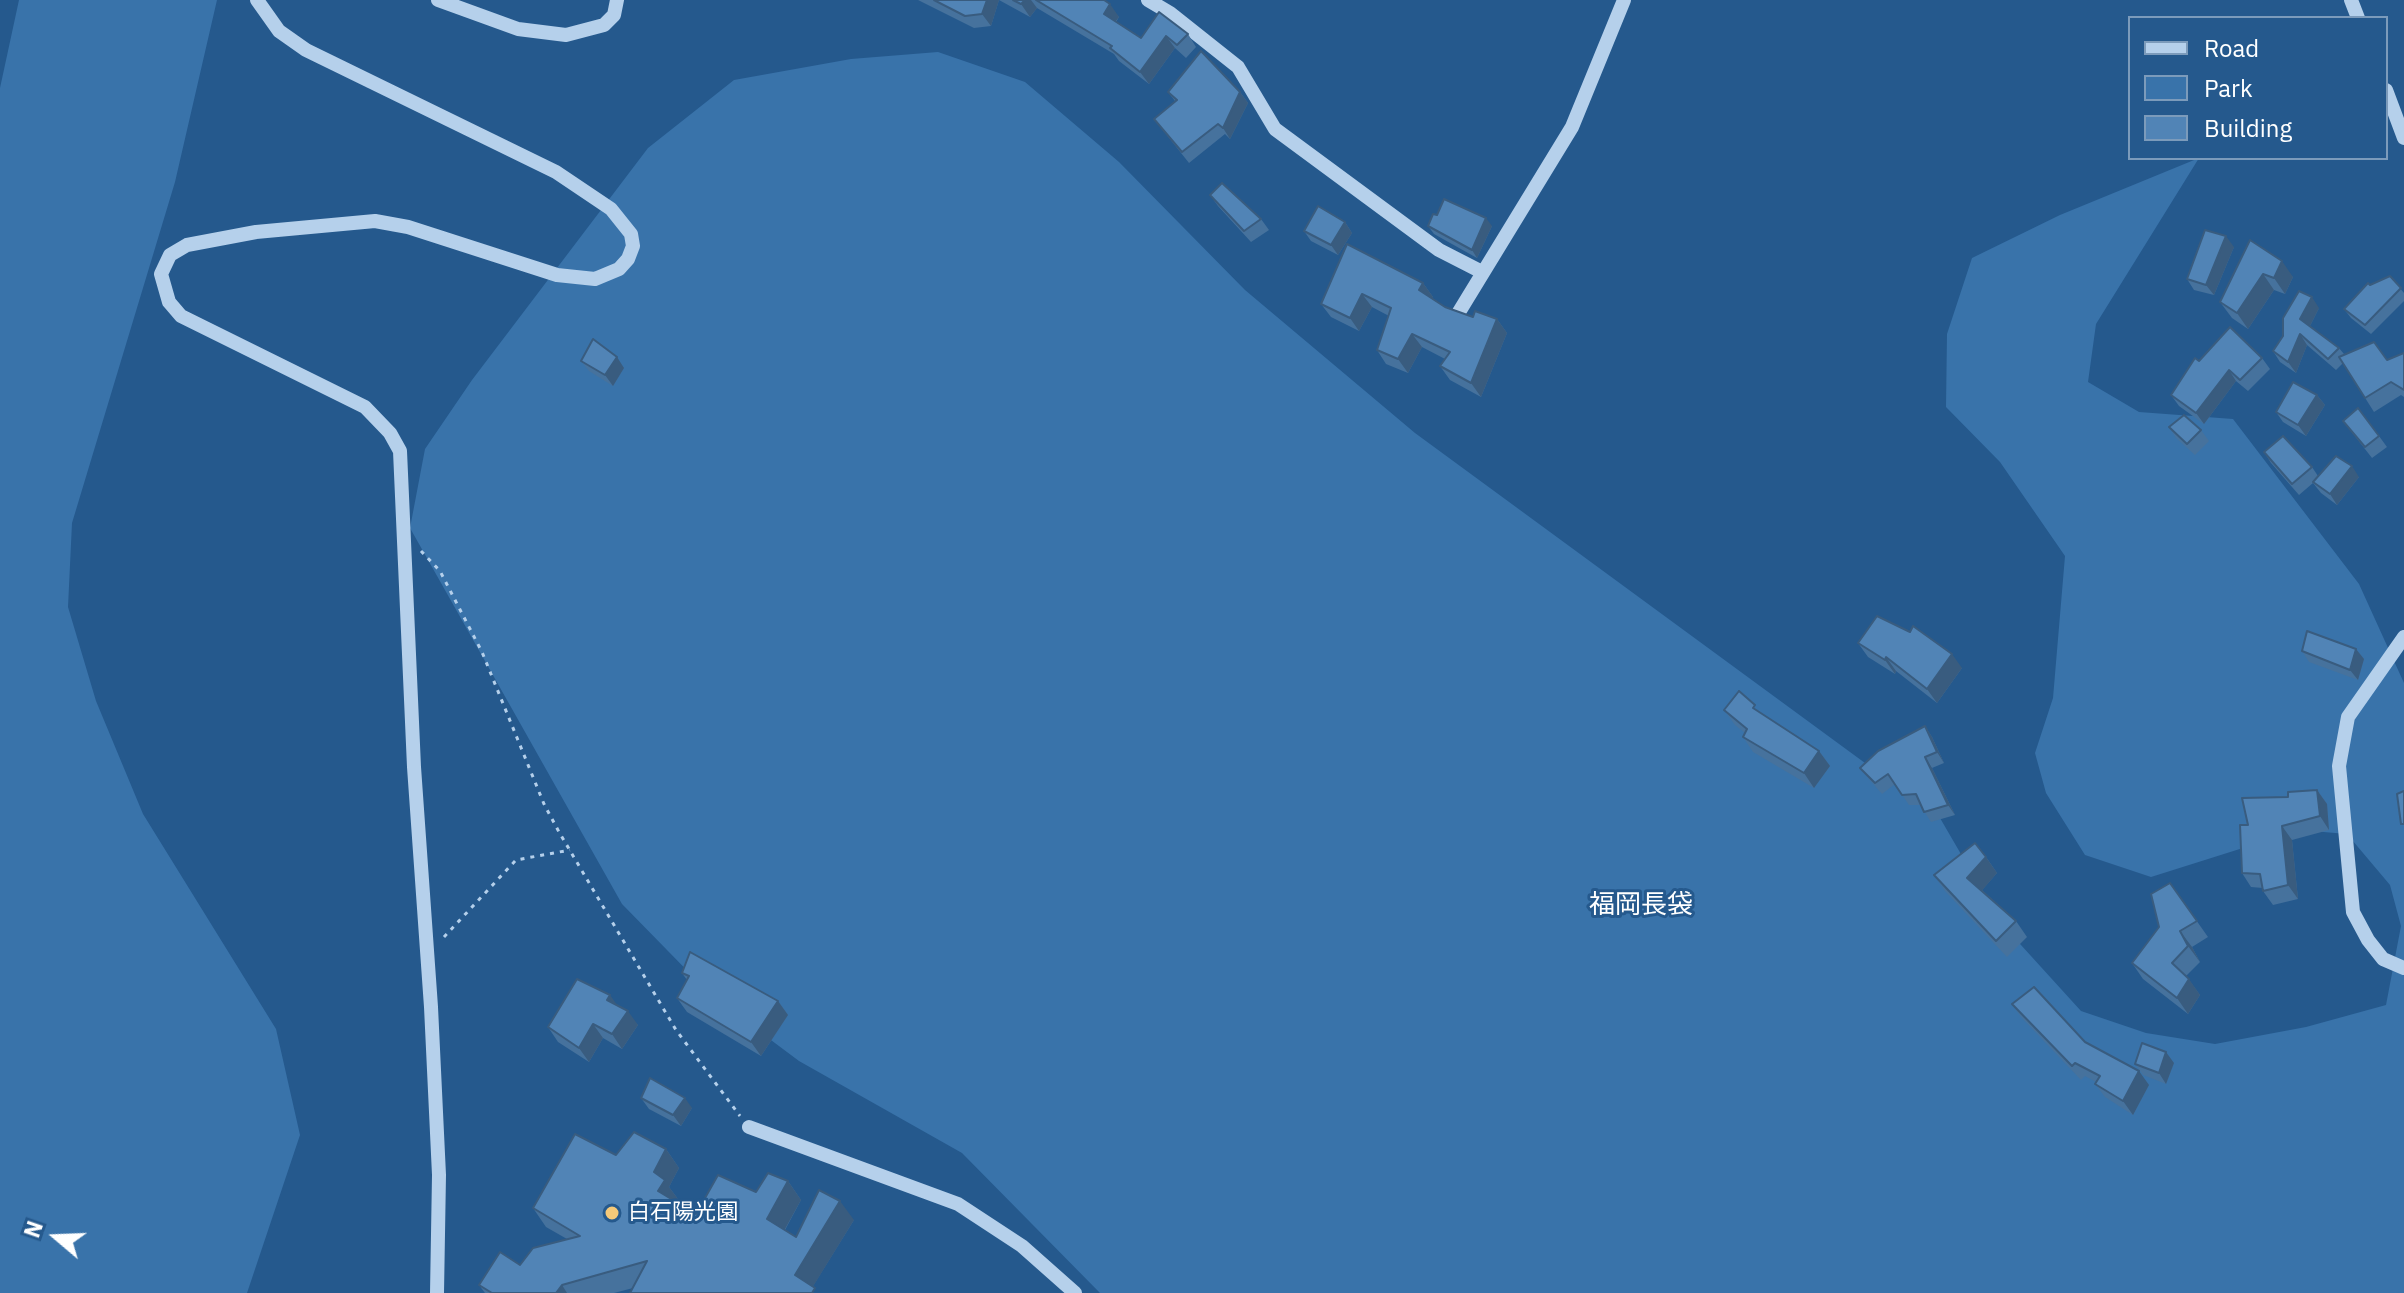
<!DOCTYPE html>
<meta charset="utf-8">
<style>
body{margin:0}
#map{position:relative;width:2404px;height:1293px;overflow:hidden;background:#25598d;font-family:"IBM Plex Sans",sans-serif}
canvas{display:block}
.legend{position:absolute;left:2128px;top:16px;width:260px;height:144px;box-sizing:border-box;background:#25598d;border:2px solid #7c9bbb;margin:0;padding:10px 14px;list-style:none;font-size:24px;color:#fff}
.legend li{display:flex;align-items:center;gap:16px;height:40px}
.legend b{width:40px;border:2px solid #7c9bbb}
.north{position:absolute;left:16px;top:1197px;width:80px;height:80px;-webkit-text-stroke:6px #25598d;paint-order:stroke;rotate:289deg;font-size:22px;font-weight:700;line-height:32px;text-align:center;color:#fff}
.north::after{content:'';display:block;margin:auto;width:28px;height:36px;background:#fff;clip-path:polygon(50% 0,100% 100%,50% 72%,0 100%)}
</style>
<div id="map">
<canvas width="2404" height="1293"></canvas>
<ul class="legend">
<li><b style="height:10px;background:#b5d0eb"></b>Road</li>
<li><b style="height:22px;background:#3973aa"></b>Park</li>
<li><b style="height:22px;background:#5184b6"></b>Building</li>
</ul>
<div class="north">N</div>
</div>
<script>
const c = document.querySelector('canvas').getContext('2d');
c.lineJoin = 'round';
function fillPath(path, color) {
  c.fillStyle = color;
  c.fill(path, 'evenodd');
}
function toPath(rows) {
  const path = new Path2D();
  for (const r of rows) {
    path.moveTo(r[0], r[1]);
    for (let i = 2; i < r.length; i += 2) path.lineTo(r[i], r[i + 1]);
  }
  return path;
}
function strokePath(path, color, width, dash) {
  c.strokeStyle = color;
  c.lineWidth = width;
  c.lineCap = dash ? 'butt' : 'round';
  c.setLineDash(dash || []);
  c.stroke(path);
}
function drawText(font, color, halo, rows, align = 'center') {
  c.font = font + ' "IBM Plex Sans","Noto Sans JP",sans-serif';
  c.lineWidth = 6;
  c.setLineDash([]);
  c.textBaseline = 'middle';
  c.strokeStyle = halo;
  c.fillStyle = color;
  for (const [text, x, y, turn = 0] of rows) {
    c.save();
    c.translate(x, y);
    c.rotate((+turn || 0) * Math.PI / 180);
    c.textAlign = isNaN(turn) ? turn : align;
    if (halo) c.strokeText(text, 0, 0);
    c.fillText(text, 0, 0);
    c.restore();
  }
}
fillPath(toPath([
 [19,0,217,0,175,182,72,523,68,607,96,701,143,814,276,1029,300,1135,247,1293,0,1293,0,88],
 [938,52,1025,82,1119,162,1245,290,1415,433,1940,818,2001,923,2081,1011,2146,1033,2215,1044,2306,1027,2386,1005,2401,926,2390,885,2347,834,2300,830,2151,877,2085,855,2046,793,2035,753,2053,698,2065,556,2000,462,1946,407,1947,334,1972,258,2060,215,2199,158,2096,324,2088,382,2139,412,2233,419,2359,584,2404,683,2404,1293,1100,1293,962,1153,799,1061,712,996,622,904,410,528,425,449,472,380,648,148,734,80,851,59]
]), '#3973aa');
strokePath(toPath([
 [421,551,440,571,482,652,544,804,559,832,676,1030,740,1116],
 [444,937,516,860,570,850]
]), '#b5d0eb', 3, [4, 6]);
strokePath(toPath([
 [257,0,279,31,306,50,556,172,611,209,631,234,633,246,628,259,619,269,595,279,557,275,408,227,375,221,256,232,187,245,170,255,161,274,169,302,181,316,365,407,390,433,400,451,414,767,431,1007,439,1175,437,1293],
 [438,0,518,29,566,35,604,25,614,15,617,0],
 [1148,0,1170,13,1238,67,1275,129,1439,250,1482,272],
 [2351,0,2358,18],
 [2386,90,2404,138],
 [1459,312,1572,127,1624,0],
 [2404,637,2348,717,2339,766,2353,912,2368,940,2383,959,2404,968],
 [749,1127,958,1204,1022,1246,1075,1293]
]), '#b5d0eb', 14);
fillPath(toPath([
 [918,0,999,0,991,26,974,28],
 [999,0,1104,0,1119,17,1116,22,1141,38,1188,34,1196,47,1186,58,1175,48,1149,84,1119,61,1114,54,1037,8,1030,17],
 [1168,92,1240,92,1248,103,1230,139,1225,134,1189,163,1154,119,1175,101],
 [1210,195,1261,219,1269,230,1251,242,1218,206],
 [1345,222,1352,233,1338,255,1311,241,1304,231],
 [1428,226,1492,226,1477,258,1434,234],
 [2250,240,2293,277,2285,294,2274,290,2248,329,2232,318,2220,302],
 [1347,244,1423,283,1433,297,1432,298,1445,307,1473,317,1497,319,1507,333,1481,397,1450,380,1440,366,1445,359,1422,347,1408,373,1386,364,1377,350,1389,316,1372,307,1359,331,1331,317,1321,304],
 [2234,247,2214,295,2194,290,2187,279],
 [2390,276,2404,293,2404,301,2371,334,2351,318,2344,309,2370,285],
 [2319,308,2310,326,2339,348,2344,354,2387,360,2404,353,2404,397,2401,395,2374,412,2343,363,2336,370,2307,345,2296,373,2280,362,2273,351],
 [2262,358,2270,369,2248,391,2236,381,2204,424,2179,406,2171,395,2199,361],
 [581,361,624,368,613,386,589,371],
 [2317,395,2325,405,2306,436,2283,422,2276,412],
 [2343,421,2379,436,2387,447,2372,458],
 [2169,427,2201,430,2209,441,2195,455,2176,438],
 [2264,452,2312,467,2318,476,2359,477,2337,505,2321,493,2313,483,2299,495,2271,463],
 [1858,643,1962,668,1937,703,1896,671,1895,674,1868,657],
 [2356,649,2364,659,2358,680,2309,662,2302,651],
 [1724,710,1762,714,1819,751,1830,766,1814,788,1753,752,1743,737,1745,733,1735,725],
 [1925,726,1932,737,1944,763,1932,768,1955,815,1931,822,1920,805,1909,805,1895,784,1882,794,1868,778,1860,768],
 [2317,790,2327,804,2329,830,2292,840,2298,899,2273,905,2263,891,2263,888,2251,887,2242,873,2248,825,2288,797],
 [1986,857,1997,873,1982,890,2016,921,2027,937,2007,957,1945,891,1934,875],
 [2170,883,2208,937,2192,947,2200,962,2186,976,2200,995,2188,1014,2143,979,2132,963,2159,927],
 [682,973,778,1001,788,1015,761,1056,687,1012,677,998,687,980],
 [2012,1004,2139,1071,2149,1085,2133,1115,2105,1097,2095,1084,2096,1082,2085,1076,2081,1080,2021,1017],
 [617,1005,638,1025,622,1049,603,1038,589,1062,558,1042,548,1027],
 [2174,1063,2166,1084,2143,1075,2135,1064],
 [641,1098,692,1108,681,1126,649,1109],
 [666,1149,679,1168,669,1187,678,1199,676,1202,696,1214,788,1181,801,1200,785,1230,796,1237,854,1220,813,1286,633,1288,614,1293,485,1293,479,1285,520,1265,567,1239,546,1227,533,1208,616,1155]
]), '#46729d');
fillPath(toPath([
 [987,0,999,0,991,26,982,14],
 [1025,0,1031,0,1037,8,1030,17,1021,4],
 [1110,4,1119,17,1112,26,1104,14],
 [1166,36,1175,48,1149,84,1140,72],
 [1240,92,1248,103,1230,139,1223,128],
 [1486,218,1492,226,1477,258,1472,250],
 [1345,222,1352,233,1338,255,1331,245],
 [2226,236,2234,247,2214,295,2206,285],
 [2282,261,2293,277,2285,294,2274,278],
 [2263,274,2274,290,2248,329,2237,313],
 [1423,283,1433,297,1429,304,1419,290],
 [1362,294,1372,307,1359,331,1350,318],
 [2312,297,2319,308,2308,330,2300,319],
 [1497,319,1507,333,1481,397,1471,383],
 [1412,334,1422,347,1408,373,1398,359],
 [2300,334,2307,345,2296,373,2288,362],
 [617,357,624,368,613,386,605,375],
 [2229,370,2236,381,2204,424,2196,413],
 [2317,395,2325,405,2306,436,2298,425],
 [2352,466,2359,477,2337,505,2330,494],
 [2356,649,2364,659,2358,680,2350,670],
 [1952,654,1962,668,1937,703,1927,689],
 [1886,657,1896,671,1895,674,1885,660],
 [1925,726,1932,737,1944,763,1937,752],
 [1819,751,1830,766,1814,788,1804,773],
 [1925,757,1932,768,1955,815,1948,805],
 [2317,790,2327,804,2329,830,2320,816],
 [2282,826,2292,840,2298,899,2288,885],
 [1986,857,1997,873,1979,894,1967,878],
 [2180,931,2192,947,2200,962,2188,946],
 [2189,979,2200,995,2188,1014,2177,998],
 [610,995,620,1009,607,1000],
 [778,1001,788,1015,761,1056,751,1042],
 [628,1011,638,1025,622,1049,612,1034],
 [593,1024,603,1038,589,1062,579,1048],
 [2166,1052,2174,1063,2166,1084,2159,1073],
 [2139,1071,2149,1085,2133,1115,2123,1101],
 [685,1098,692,1108,681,1126,673,1115],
 [666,1149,679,1168,669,1187,678,1199,672,1210,658,1191,654,1172],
 [788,1181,801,1200,780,1238,767,1219],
 [840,1201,854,1220,809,1293,795,1275],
 [562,1285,567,1293,556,1293]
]), '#395c7f');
const building = toPath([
 [934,0,987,0,982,14,965,16,934,0],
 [1013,0,1025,0,1021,4,1013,0],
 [1036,0,1104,0,1110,4,1104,14,1141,38,1159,12,1188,34,1177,45,1166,36,1140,72,1110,48,1112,46,1036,0],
 [1201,51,1240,92,1223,128,1218,124,1182,152,1154,119,1177,100,1168,92,1201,51],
 [1222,183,1261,219,1244,231,1210,195,1222,183],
 [1444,199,1486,218,1472,250,1428,226,1433,214,1437,215,1444,199],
 [1318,206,1345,222,1331,245,1304,231,1318,206],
 [2205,230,2226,236,2206,285,2187,279,2205,230],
 [2250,240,2282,261,2274,278,2263,274,2237,313,2220,302,2250,240],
 [1347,244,1423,283,1419,290,1445,307,1473,317,1475,311,1497,319,1471,383,1440,366,1450,352,1412,334,1398,359,1377,350,1391,308,1362,294,1350,318,1321,304,1347,244],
 [2390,276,2401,288,2365,325,2344,309,2368,283,2370,285,2390,276],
 [2299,291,2312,297,2300,319,2339,348,2328,359,2300,334,2288,362,2273,351,2283,336,2283,318,2299,291],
 [2230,327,2262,358,2240,380,2229,370,2196,413,2171,395,2195,358,2199,361,2230,327],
 [593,339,617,357,605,375,581,361,593,339],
 [2374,342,2387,360,2404,353,2404,390,2391,382,2365,398,2339,357,2374,342],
 [2293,382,2317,395,2298,425,2276,412,2293,382],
 [2358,408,2379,436,2365,447,2343,421,2358,408],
 [2184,415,2201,430,2187,444,2169,427,2184,415],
 [2283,436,2312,467,2292,484,2264,452,2283,436],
 [2336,456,2352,466,2330,494,2313,482,2336,456],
 [1877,616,1910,632,1913,626,1952,654,1927,689,1886,657,1885,660,1858,643,1877,616],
 [2307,631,2356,649,2350,670,2302,651,2307,631],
 [1739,691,1755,705,1753,708,1819,751,1804,773,1743,737,1747,729,1724,710,1739,691],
 [1925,726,1937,752,1925,757,1948,805,1924,812,1916,794,1902,795,1888,774,1875,783,1860,768,1878,751,1925,726],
 [2317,790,2320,816,2282,826,2288,885,2263,891,2260,874,2242,873,2240,825,2248,825,2242,798,2288,797,2288,792,2317,790],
 [2404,791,2404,824,2401,824,2397,794,2404,791],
 [1975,843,1986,857,1967,878,2016,921,1996,941,1934,875,1975,843],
 [2170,883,2197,921,2180,931,2188,946,2172,963,2189,979,2177,998,2132,963,2159,927,2151,894,2170,883],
 [690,952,778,1001,751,1042,677,998,689,976,682,973,690,952],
 [577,979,610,995,607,1000,628,1011,612,1034,593,1024,579,1048,548,1027,577,979],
 [2034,987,2085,1042,2139,1071,2123,1101,2095,1084,2100,1076,2075,1063,2072,1066,2012,1004,2034,987],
 [2142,1043,2166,1052,2159,1073,2135,1064,2142,1043],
 [650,1078,685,1098,673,1115,641,1098,650,1078],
 [634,1132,666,1149,654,1172,665,1180,658,1191,696,1214,718,1175,756,1192,768,1173,788,1181,767,1219,796,1237,819,1190,840,1201,795,1275,815,1288,812,1293,630,1293,647,1261,562,1285,556,1293,492,1293,479,1285,500,1252,520,1265,533,1248,580,1236,533,1208,575,1134,616,1155,634,1132]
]);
fillPath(building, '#5184b6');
strokePath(building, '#395c7f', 2);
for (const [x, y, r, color] of [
 [612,1213,8,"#f5c979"]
]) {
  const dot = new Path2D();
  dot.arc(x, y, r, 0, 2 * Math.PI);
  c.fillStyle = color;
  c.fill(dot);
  strokePath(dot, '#25598d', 3);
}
drawText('22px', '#fff', '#25598d', [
 ["白石陽光園",628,1213]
], 'left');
drawText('26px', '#fff', '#25598d', [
 ["福岡長袋",1641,905]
]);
</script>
